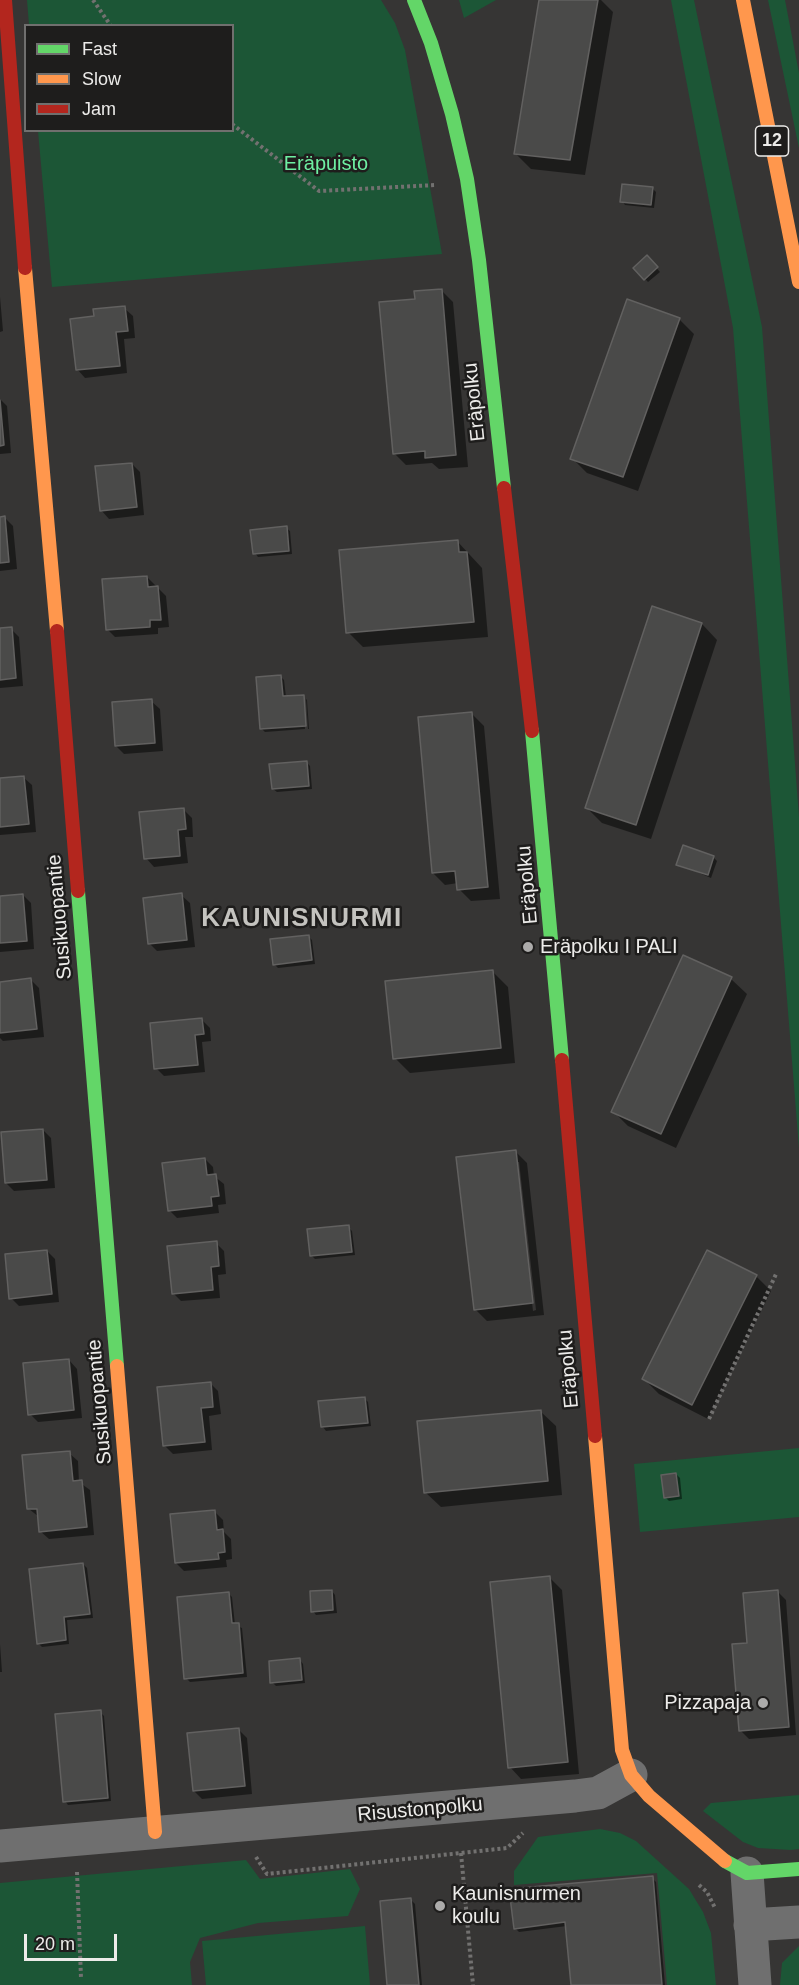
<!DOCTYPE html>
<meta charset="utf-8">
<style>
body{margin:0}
#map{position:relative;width:799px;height:1985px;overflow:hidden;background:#363534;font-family:Helvetica,sans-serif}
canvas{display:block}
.legend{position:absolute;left:24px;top:24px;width:210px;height:108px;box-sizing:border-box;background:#1e1d1c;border:2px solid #706f6e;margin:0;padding:8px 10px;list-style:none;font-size:18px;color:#ecebe9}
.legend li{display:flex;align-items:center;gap:12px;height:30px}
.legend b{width:30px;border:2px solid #706f6e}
.scale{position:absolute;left:24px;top:1934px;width:93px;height:27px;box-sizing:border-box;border:3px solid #ecebe9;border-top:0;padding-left:8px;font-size:18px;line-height:21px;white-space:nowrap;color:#ecebe9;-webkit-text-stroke:4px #1e1d1c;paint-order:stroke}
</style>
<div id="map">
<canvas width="799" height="1985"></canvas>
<ul class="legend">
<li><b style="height:8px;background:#63d668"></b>Fast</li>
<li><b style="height:8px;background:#ff974d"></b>Slow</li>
<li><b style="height:8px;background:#b3261e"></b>Jam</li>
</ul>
<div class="scale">20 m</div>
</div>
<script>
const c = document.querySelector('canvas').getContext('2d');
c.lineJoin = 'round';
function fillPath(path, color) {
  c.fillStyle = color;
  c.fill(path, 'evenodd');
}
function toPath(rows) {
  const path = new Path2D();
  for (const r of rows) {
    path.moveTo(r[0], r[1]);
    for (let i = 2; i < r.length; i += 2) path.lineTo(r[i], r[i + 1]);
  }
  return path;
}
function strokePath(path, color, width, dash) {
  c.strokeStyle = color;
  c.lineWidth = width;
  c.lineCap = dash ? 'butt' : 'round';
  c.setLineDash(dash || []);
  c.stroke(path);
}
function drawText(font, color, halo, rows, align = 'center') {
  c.font = font + ' Helvetica,sans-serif';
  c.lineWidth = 5;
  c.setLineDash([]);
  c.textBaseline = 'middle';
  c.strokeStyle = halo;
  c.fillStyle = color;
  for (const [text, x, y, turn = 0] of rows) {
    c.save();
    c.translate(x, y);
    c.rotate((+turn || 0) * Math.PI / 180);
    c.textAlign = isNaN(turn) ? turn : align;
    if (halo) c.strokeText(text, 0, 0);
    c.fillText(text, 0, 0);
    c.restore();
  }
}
fillPath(toPath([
 [27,0,381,0,395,23,405,50,442,254,52,287,38,131,232,130,232,26,29,25],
 [459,0,496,0,464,18],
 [671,0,694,0,762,327,799,817,799,1148,733,328],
 [768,0,785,0,799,73,799,148],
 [799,1448,799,1517,640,1532,634,1464],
 [799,1795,799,1849,791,1850,758,1848,743,1842,703,1811,711,1803],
 [600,1829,620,1833,636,1841,689,1889,703,1912,711,1933,716,1985,667,1985,657,1873,514,1885,514,1871,538,1837],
 [246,1860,260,1879,350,1869,360,1889,348,1916,258,1923,200,1938,190,1962,192,1985,0,1985,0,1883],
 [365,1926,370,1985,206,1985,202,1941],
 [799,1946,799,1985,780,1985,782,1963]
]), '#1c5636');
fillPath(toPath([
 [541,0,601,0,613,12,585,175,531,169,516,154],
 [652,188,656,192,654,208,625,205,622,201],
 [647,257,660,272,648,282,635,268],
 [441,290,453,302,468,467,439,469,432,463,406,465,394,453,417,301],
 [0,297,3,331,0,332],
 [124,308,133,316,135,338,124,339,127,373,85,378,77,369,96,318],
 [679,319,694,334,638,491,587,473,572,458],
 [0,399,7,406,11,453,0,454],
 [132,464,140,472,144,515,109,519,101,510],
 [0,518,5,518,13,526,17,569,0,571],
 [286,528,290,531,292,554,258,557,255,553],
 [457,541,482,568,488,637,363,647,348,632],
 [147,577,166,596,169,627,158,628,158,634,115,637,107,629],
 [702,624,717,640,651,839,602,823,587,808],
 [11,629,19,637,23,686,0,688,0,630],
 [280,676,284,680,286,697,305,698,303,698,305,729,265,732,262,729],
 [306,699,307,700,309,729,308,729],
 [151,701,160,709,163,751,124,754,116,746],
 [472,714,484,726,500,899,471,901,459,889,458,883,445,885,433,873],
 [306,762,310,766,312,789,277,792,273,789],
 [23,777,32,785,36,832,0,835,0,779],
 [183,809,192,818,193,837,185,837,188,863,154,867,146,858],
 [713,857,717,861,711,878,678,864],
 [23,895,31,903,34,949,0,952,0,897],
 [181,895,190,903,195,947,157,951,149,943],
 [308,936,312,940,315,964,278,968,274,964],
 [684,957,731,979,747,994,676,1148,628,1126,613,1111],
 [493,972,508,987,515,1063,410,1073,395,1058],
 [31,980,39,988,44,1037,3,1041,0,1038,0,983],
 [202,1020,210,1028,211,1041,202,1042,205,1072,164,1076,156,1068],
 [43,1130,51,1138,55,1188,14,1191,6,1183],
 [515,1151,527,1163,544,1315,487,1321,475,1309],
 [516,1162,519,1162,536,1310,533,1311],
 [205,1159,213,1167,214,1176,224,1184,226,1204,218,1205,219,1213,177,1218,169,1210],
 [348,1227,352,1231,355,1255,315,1259,311,1255],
 [216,1243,224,1251,226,1274,218,1275,220,1298,181,1301,173,1293],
 [47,1251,55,1259,59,1302,19,1306,11,1298],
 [756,1276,771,1291,708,1419,659,1394,644,1379],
 [69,1360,77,1369,82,1418,38,1422,30,1414],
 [210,1383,218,1391,221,1414,209,1416,212,1450,173,1454,165,1446],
 [364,1398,368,1402,371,1426,326,1431,323,1427],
 [540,1411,556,1426,562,1495,441,1507,425,1492],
 [69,1453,78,1461,79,1482,90,1490,94,1535,49,1539,40,1531,39,1517,29,1509],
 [676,1474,680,1478,682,1499,669,1501,665,1497],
 [215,1512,223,1520,224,1532,231,1539,232,1559,226,1560,227,1567,184,1571,176,1563],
 [83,1564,87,1568,93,1618,67,1620,69,1644,42,1647,38,1643],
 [550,1578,562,1590,579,1774,521,1779,510,1767],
 [332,1591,335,1595,337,1613,316,1615,313,1611],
 [777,1591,786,1600,796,1735,749,1739,741,1731],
 [228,1593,232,1597,235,1625,242,1628,247,1677,190,1682,186,1678],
 [0,1644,2,1672,0,1672],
 [300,1660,303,1664,305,1683,276,1686,272,1682],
 [100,1712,104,1716,111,1801,68,1805,65,1801],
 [239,1730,247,1738,252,1794,202,1799,194,1791],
 [652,1878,656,1882,665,1985,572,1985,567,1926,519,1932,515,1928],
 [411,1900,415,1904,422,1985,389,1985]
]), '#0007');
const building = toPath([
 [539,0,598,0,570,160,514,154,539,0],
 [622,184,653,187,651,205,620,202,622,184],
 [647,255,658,267,644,280,633,268,647,255],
 [442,289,456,455,425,458,425,451,393,454,379,302,415,299,414,291,442,289],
 [627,299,680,318,623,477,570,459,627,299],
 [125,306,128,331,116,332,120,366,76,370,70,319,94,316,93,309,125,306],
 [0,400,4,445,0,446,0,400],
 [132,463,137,507,100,511,95,466,132,463],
 [5,516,9,562,0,563,0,517,5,516],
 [287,526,289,551,253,554,250,530,287,526],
 [458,540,459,552,467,552,474,622,346,633,339,550,458,540],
 [147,576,148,587,158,586,161,620,150,620,150,627,106,630,102,579,147,576],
 [652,606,702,623,636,825,585,808,652,606],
 [12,627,16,678,0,680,0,628,12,627],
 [281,675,283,696,304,695,306,726,260,729,256,677,281,675],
 [152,699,155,743,115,746,112,702,152,699],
 [472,712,488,887,457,890,455,871,432,873,418,717,472,712],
 [307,761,309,786,272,789,269,764,307,761],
 [24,776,29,824,0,827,0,778,24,776],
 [184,808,186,829,178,830,180,856,144,859,139,812,184,808],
 [683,845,714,856,708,875,676,865,683,845],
 [182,893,187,940,148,944,143,898,182,893],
 [23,894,27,941,0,943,0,896,23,894],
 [309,935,312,960,273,965,270,939,309,935],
 [683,955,732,977,661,1134,611,1112,683,955],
 [493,970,501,1048,393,1059,385,981,493,970],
 [31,978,37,1029,0,1033,0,982,31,978],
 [202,1018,204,1034,195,1035,198,1065,154,1069,150,1023,202,1018],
 [43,1129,47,1180,5,1183,1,1132,43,1129],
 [516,1150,533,1303,474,1310,456,1157,516,1150],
 [205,1158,207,1175,216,1174,219,1196,211,1197,212,1206,168,1211,162,1163,205,1158],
 [349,1225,352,1252,310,1256,307,1229,349,1225],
 [217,1241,219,1266,211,1267,213,1290,172,1294,167,1246,217,1241],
 [47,1250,52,1294,9,1299,5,1254,47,1250],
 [707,1250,757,1275,692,1405,642,1379,707,1250],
 [69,1359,74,1410,28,1415,23,1363,69,1359],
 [211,1382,213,1407,201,1408,205,1442,163,1446,157,1387,211,1382],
 [365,1397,368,1423,321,1427,318,1401,365,1397],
 [541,1410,548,1481,424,1493,417,1421,541,1410],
 [70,1451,73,1481,82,1480,87,1527,39,1532,37,1509,27,1509,22,1455,70,1451],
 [676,1473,679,1496,664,1498,661,1475,676,1473],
 [215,1510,217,1530,223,1529,225,1552,218,1553,219,1559,175,1563,170,1514,215,1510],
 [83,1563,90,1614,64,1617,66,1640,37,1644,29,1569,83,1563],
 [550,1576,568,1762,508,1768,490,1582,550,1576],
 [332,1590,333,1610,311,1612,310,1591,332,1590],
 [778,1590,789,1727,739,1731,732,1644,747,1643,743,1593,778,1590],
 [229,1592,232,1623,239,1623,243,1673,184,1679,177,1597,229,1592],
 [300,1658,302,1680,270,1683,269,1661,300,1658],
 [101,1710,108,1798,63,1802,55,1714,101,1710],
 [239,1728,245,1786,193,1791,187,1733,239,1728],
 [653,1876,662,1985,571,1985,565,1922,514,1929,509,1889,653,1876],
 [411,1898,419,1985,387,1985,380,1901,411,1898]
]);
fillPath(building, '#4a4a49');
strokePath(building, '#626160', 1.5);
strokePath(toPath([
 [93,0,111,26],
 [232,124,319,191,436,185],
 [709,1419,777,1272],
 [461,1853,473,1985],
 [256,1857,267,1874,507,1848,523,1833],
 [77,1872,81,1978],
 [699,1885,707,1892,715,1908]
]), '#727170', 4, [3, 3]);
strokePath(toPath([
 [0,1846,575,1796,598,1793,631,1775],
 [747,1873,755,1985],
 [750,1925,799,1922]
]), '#6f6f6f', 33);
strokePath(toPath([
 [414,0,431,43,452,114,467,179,479,260,504,488],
 [532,731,562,1060],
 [78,891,117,1366],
 [725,1861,747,1873,799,1869]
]), '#63d668', 14);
strokePath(toPath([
 [743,0,799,282],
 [25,268,57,631],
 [117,1366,155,1832],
 [595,1436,622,1750,631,1775,649,1796,725,1861]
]), '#ff974d', 14);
strokePath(toPath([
 [5,0,25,268],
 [504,488,532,731],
 [57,631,78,891],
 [562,1060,595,1436]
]), '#b3261e', 14);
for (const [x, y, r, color] of [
 [528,947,6,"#acabaa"],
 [763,1703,6,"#acabaa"],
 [440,1906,6,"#acabaa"]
]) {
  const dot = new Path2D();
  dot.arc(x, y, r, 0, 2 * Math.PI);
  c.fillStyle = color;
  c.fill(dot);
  strokePath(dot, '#1e1d1c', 2);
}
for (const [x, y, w] of [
 [772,141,33]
]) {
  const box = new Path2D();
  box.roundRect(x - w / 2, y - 15, w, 30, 4.5);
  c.fillStyle = '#1e1d1c';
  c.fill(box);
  strokePath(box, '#ecebe9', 1.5);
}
drawText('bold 18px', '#ecebe9', null, [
 ["12",772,141]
]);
drawText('20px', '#6eefa2', '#1e1d1c', [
 ["Eräpuisto",326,164]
]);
drawText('20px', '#ecebe9', '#1e1d1c', [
 ["Eräpolku",475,402,-96],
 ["Eräpolku",528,885,-95],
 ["Susikuopantie",60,917,-95],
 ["Eräpolku",569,1369,-95],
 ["Susikuopantie",100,1402,-95],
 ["Risustonpolku",420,1810,-5]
]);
drawText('20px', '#ecebe9', '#1e1d1c', [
 ["Eräpolku I PALI",540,947],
 ["Pizzapaja",751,1703,"right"],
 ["Kaunisnurmen",452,1894],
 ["koulu",452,1917]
], 'left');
c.letterSpacing = '1.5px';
drawText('bold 26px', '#c4c3bf', '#1e1d1c', [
 ["KAUNISNURMI",302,919]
]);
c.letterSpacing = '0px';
</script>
